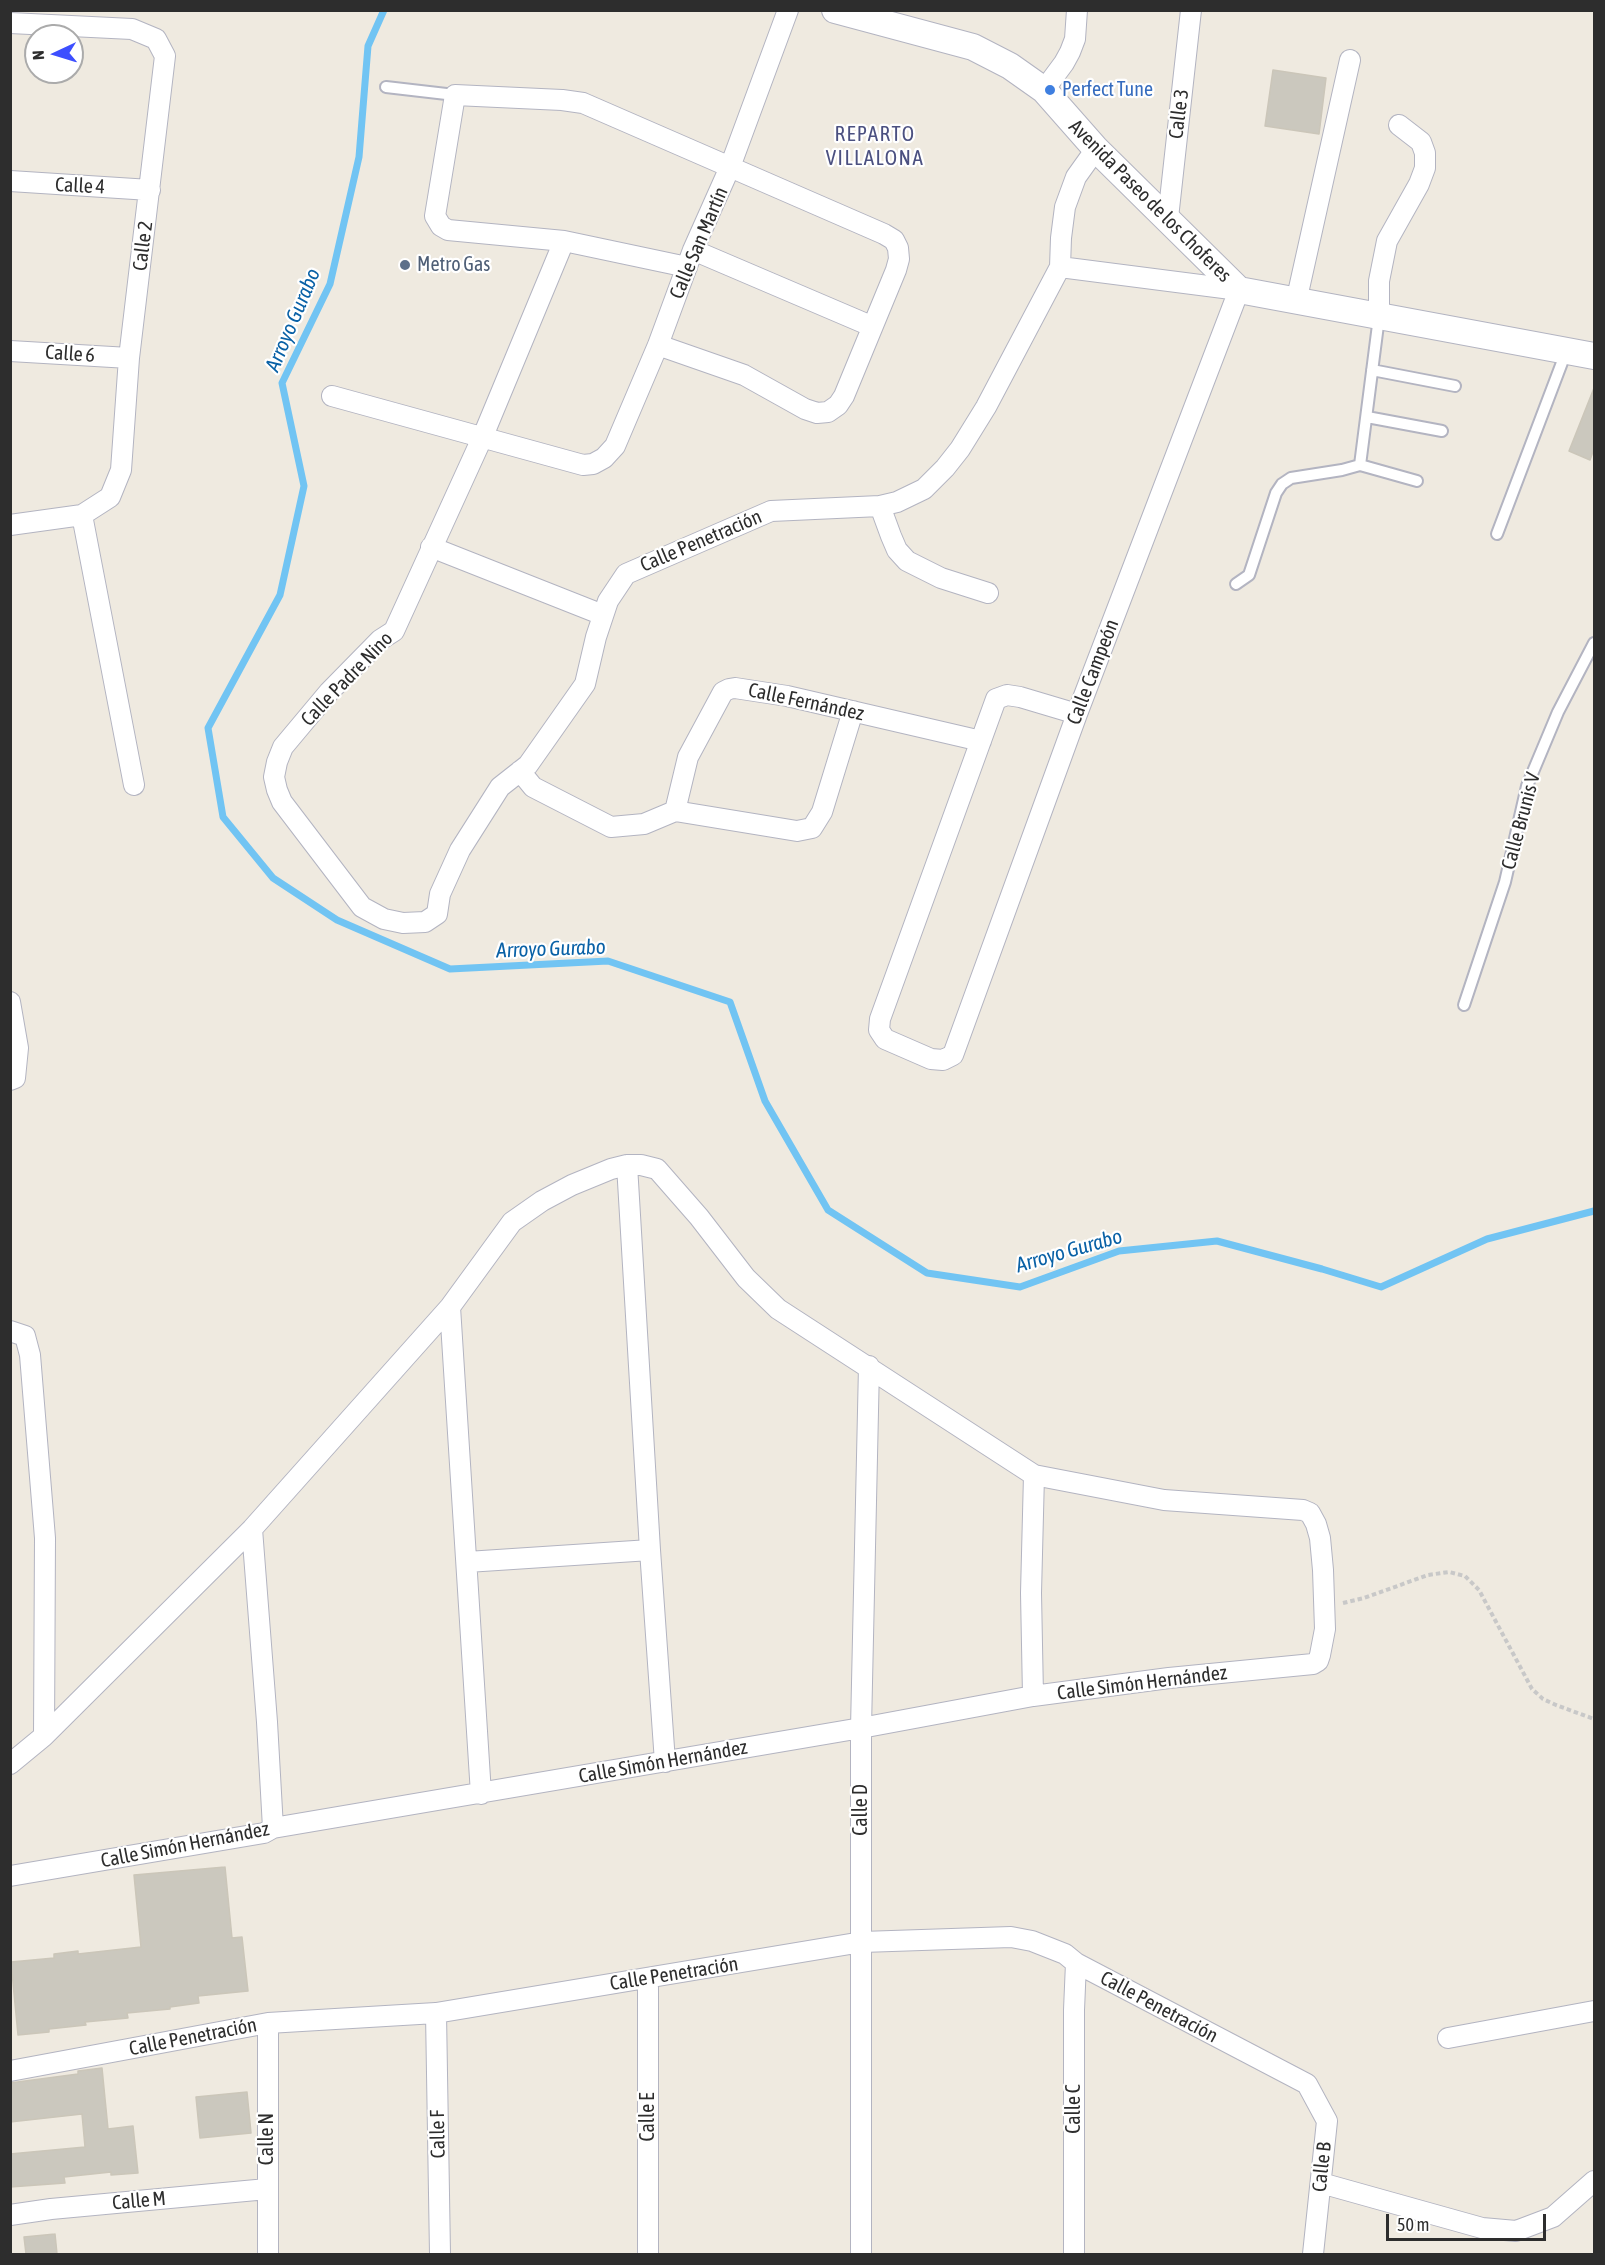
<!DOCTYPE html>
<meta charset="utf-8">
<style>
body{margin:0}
#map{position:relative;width:1605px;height:2265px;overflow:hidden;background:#efeae0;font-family:"Asap Condensed",sans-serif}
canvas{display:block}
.frame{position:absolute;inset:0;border:12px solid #2d2d2d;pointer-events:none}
.north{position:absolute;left:24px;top:24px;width:60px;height:60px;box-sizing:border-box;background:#fff;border:2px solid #ababab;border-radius:50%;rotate:266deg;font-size:16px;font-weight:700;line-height:24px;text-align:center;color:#2d2d2d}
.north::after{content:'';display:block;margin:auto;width:21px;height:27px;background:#3d4fff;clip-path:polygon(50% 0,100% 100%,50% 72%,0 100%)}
.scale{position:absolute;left:1386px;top:2214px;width:160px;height:27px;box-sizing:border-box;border:3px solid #2d2d2d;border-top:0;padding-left:8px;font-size:18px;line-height:21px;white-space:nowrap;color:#2d2d2d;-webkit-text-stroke:4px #fff;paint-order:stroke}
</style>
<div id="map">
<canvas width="1605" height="2265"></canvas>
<div class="frame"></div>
<div class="north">N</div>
<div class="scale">50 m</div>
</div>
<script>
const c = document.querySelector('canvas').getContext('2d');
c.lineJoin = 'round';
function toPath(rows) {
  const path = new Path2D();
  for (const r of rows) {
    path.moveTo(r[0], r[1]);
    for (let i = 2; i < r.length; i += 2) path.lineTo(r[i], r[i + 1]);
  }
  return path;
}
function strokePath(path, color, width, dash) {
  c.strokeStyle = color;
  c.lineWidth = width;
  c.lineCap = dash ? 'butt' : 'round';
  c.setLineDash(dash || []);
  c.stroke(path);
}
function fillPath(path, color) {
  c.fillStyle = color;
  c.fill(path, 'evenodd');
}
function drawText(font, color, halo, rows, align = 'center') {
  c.font = font + ' "Asap Condensed",sans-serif';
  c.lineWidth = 4.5;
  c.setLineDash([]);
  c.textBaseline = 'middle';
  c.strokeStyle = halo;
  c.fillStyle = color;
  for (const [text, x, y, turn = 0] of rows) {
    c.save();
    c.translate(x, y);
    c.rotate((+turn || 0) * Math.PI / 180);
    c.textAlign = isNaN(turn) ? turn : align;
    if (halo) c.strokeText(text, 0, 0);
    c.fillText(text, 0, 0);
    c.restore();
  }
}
strokePath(toPath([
 [384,10,368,46,359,157,330,284,282,383,304,486,280,595,208,728,223,817,273,878,337,920,450,969,608,961,730,1002,765,1101,828,1210,927,1273,1020,1287,1119,1251,1217,1241,1322,1269,1381,1287,1487,1239,1594,1211]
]), '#71c4f3', 7);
const building = toPath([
 [1273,70,1326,78,1319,134,1265,126,1273,70],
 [1594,388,1594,449,1590,460,1569,451,1594,388],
 [225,1867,232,1938,242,1937,248,1991,198,1996,199,2003,170,2007,170,2009,127,2013,128,2018,85,2022,86,2025,49,2029,49,2032,18,2035,11,1962,54,1958,54,1954,78,1951,78,1954,141,1947,134,1875,225,1867],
 [102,2068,108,2129,133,2126,138,2173,111,2175,111,2172,64,2177,65,2183,10,2187,10,2154,85,2147,82,2114,10,2122,10,2083,78,2074,78,2071,102,2068],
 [247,2092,251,2133,200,2138,196,2097,247,2092],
 [55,2234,57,2254,26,2254,24,2237,55,2234]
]);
fillPath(building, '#cbc8be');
strokePath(building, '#cbc6b9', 1.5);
const service = toPath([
 [386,87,455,95],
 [1372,370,1455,386],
 [1367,417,1442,431],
 [1360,465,1417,481],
 [1497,534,1566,352],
 [1236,584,1249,575,1276,493,1282,484,1291,478,1342,470,1360,465,1379,317],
 [1464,1005,1505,882,1527,786,1558,712,1594,643]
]);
const minor = toPath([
 [10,23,132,29,156,39,165,56,129,358,121,470,110,497,82,515,10,525],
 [1044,90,1064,63,1070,52,1075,39,1077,10],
 [10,181,150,190],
 [1168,218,1191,10],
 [564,241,483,436,394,631,380,640,329,692,283,747,277,762,274,777,277,790,282,802,362,907,384,919,403,923,425,922,437,914,440,894,460,850,500,787,528,765,585,684,596,637,608,601,626,574,771,511,880,506,897,502,924,489,945,468,960,449,986,407,1060,267,1239,290,1077,714,953,1055,943,1060,931,1059,885,1039,879,1030,880,1019,996,699,1007,695,1020,697,1077,714],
 [693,250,871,326],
 [1060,267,1061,238,1065,207,1076,177,1096,149],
 [1296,302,1350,60],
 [1379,317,1379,281,1387,241,1419,184,1425,168,1425,153,1421,142,1399,125],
 [658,345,744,375,805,409,817,413,828,412,838,405,844,396,896,270,899,259,898,248,894,240,884,234,583,103,562,100,455,95,435,216,441,226,448,230,564,241,687,267],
 [10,351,129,358],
 [332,396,583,465,593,464,604,458,615,446,658,345,693,250,730,167,788,10],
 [880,506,891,536,897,550,907,561,941,578,988,593],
 [82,515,134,785],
 [431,547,603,615],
 [520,771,533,787,611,827,644,824,675,811,797,831,812,828,822,812,853,711],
 [675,811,688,757,723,692,729,689,735,688,787,696,981,741],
 [10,1002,18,1048,15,1078,10,1080],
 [627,1165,650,1550,665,1762],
 [450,1307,481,1794],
 [10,1331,25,1336,30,1355,45,1538,44,1736],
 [252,1529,267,1722,273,1828],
 [467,1562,650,1550],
 [1033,1696,1031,1593,1034,1475],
 [10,1764,44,1736,252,1529,450,1307,512,1222,542,1201,572,1185,611,1169,627,1165,641,1165,657,1169,699,1217,746,1278,778,1309,1034,1475,1164,1500,1303,1510,1310,1513,1316,1524,1320,1538,1323,1570,1325,1629,1320,1655,1318,1661,1313,1664,1169,1678,1033,1696,861,1728,273,1828,264,1833,10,1876],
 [648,1979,648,2254],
 [436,2013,440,2254],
 [1448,2038,1594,2011],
 [10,2071,268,2023,436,2013,862,1942,1011,1937,1032,1941,1065,1954,1076,1963,1307,2084,1327,2121,1313,2254],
 [1321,2183,1482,2228,1516,2231,1553,2217,1594,2181],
 [10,2215,51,2209,267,2189],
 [268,2254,268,2023],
 [861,2254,861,1728,869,1366],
 [1074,2254,1074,2010,1076,1963]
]);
const tertiary = toPath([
 [835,10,973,47,1010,66,1044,90,1096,149,1239,290,1594,356]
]);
strokePath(service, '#b3b4c1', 14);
strokePath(minor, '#b3b4c1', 22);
strokePath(tertiary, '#b3b4c1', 28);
strokePath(toPath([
 [1343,1603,1364,1598,1428,1575,1449,1572,1465,1576,1479,1590,1532,1689,1543,1699,1556,1705,1594,1719]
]), '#c8c8c8', 4, [4.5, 3]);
strokePath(service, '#fff', 10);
strokePath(minor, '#fff', 20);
strokePath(tertiary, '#fff', 26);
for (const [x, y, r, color] of [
 [1050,90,6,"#3f7fe0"],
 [405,265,6,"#5c6f8a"]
]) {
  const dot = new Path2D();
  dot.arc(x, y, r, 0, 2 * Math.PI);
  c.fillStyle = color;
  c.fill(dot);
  strokePath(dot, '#fff', 2);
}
drawText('20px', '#366cbe', '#fff', [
 ["Perfect Tune",1062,90]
], 'left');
drawText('20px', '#2d2d2d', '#fff', [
 ["Calle 3",1179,114,-83],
 ["Calle 4",80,186,3],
 ["Avenida Paseo de los Choferes",1150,201,45],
 ["Calle San Martín",699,243,-67],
 ["Calle 2",143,246,-83],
 ["Calle 6",70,354,4],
 ["Calle Penetración",701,541,-23],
 ["Calle Campeón",1093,672,-69],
 ["Calle Padre Nino",347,679,-46],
 ["Calle Fernández",806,702,12],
 ["Calle Brunis V",1521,821,-75],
 ["Calle Simón Hernández",1142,1683,-7],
 ["Calle Simón Hernández",663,1762,-10],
 ["Calle D",861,1810,-90],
 ["Calle Simón Hernández",185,1845,-11],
 ["Calle Penetración",674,1974,-9],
 ["Calle Penetración",1159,2007,28],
 ["Calle Penetración",193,2037,-11],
 ["Calle C",1074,2109,-90],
 ["Calle E",648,2117,-90],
 ["Calle F",438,2134,-91],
 ["Calle N",267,2139,-90],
 ["Calle B",1322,2167,-84],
 ["Calle M",139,2201,-5]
]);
drawText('20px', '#4e5e75', '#fff', [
 ["Metro Gas",417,265]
], 'left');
c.letterSpacing = '1.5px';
drawText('21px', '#4b5080', '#fff', [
 ["REPARTO",875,134],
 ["VILLALONA",875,158]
]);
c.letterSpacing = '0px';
drawText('italic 21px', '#0961a6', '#fff', [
 ["Arroyo Gurabo",293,320,-67],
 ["Arroyo Gurabo",551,949,-2],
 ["Arroyo Gurabo",1069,1251,-16]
]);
</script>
